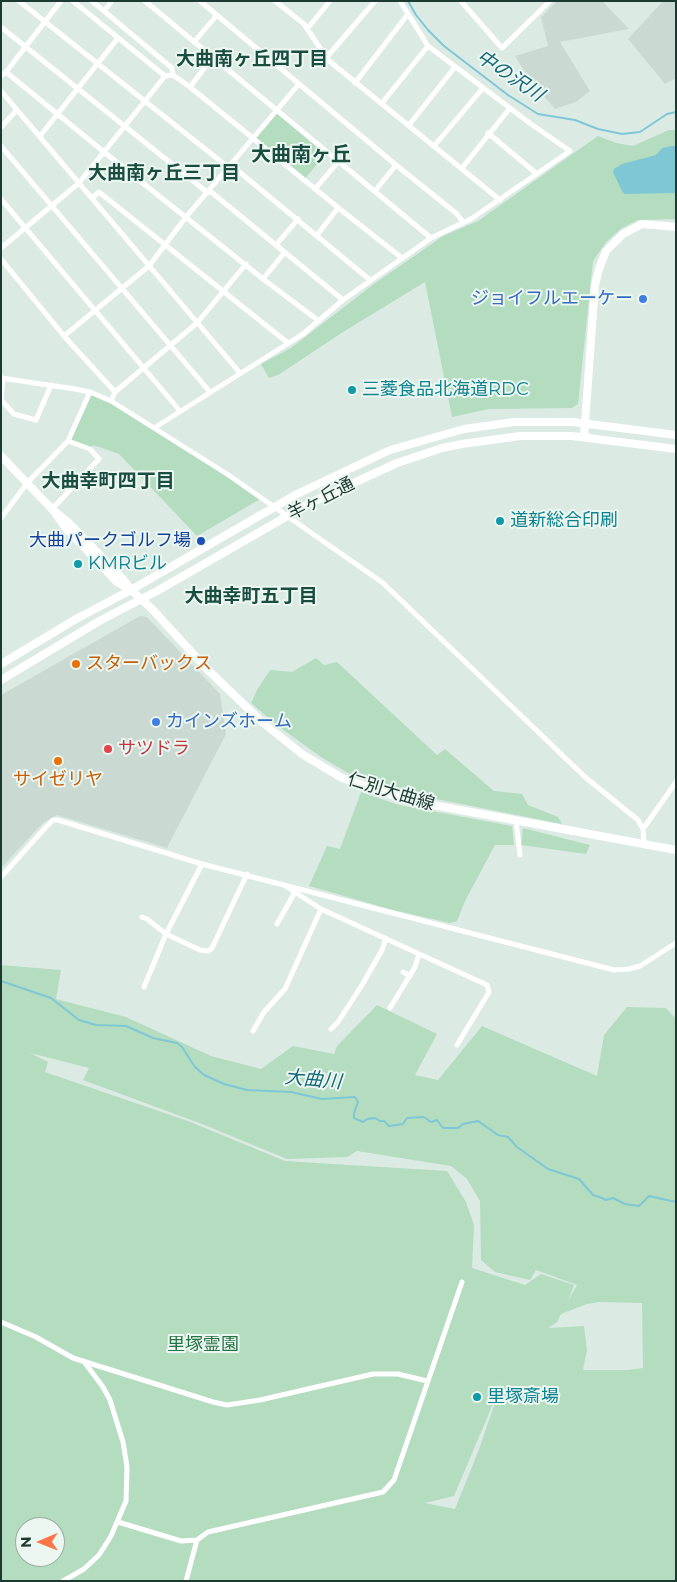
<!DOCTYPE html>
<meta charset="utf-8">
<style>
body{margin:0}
#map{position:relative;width:677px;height:1582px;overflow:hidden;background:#dceae4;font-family:Montserrat,sans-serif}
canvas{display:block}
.frame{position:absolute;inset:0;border:2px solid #1d3a32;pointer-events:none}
.north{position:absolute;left:15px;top:1517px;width:50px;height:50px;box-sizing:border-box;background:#edf7f2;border:1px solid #9aaba5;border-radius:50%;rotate:269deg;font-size:14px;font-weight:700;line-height:20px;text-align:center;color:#1d3a32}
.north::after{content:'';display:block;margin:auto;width:18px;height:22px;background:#fd7447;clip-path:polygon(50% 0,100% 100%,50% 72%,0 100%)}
</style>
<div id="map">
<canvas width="677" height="1582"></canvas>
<div class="frame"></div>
<div class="north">N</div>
</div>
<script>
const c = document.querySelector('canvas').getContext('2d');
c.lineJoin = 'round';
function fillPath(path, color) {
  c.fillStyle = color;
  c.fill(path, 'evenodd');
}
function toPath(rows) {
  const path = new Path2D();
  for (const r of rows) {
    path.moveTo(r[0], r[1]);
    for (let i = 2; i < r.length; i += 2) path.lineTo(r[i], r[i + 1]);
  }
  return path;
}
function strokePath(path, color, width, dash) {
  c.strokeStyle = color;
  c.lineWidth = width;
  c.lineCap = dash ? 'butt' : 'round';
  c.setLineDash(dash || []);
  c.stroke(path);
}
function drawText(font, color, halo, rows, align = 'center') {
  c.font = font + ' Montserrat,"Noto Sans JP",sans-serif';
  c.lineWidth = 4;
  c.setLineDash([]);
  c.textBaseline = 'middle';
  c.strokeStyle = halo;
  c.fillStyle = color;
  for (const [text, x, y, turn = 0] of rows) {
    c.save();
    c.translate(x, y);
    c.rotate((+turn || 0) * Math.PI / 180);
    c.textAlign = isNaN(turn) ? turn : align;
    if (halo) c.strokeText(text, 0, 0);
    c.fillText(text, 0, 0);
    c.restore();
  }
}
fillPath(toPath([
 [557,1,602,1,629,29,560,42,590,91,576,102,555,109,529,79,515,56,548,46,541,17],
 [663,1,676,1,676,78,665,84,628,39],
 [140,616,147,617,220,694,226,734,167,848,57,815,43,823,1,868,1,695]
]), '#cadad3');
fillPath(toPath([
 [276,111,327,152,304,180,254,138],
 [669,130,676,130,676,219,638,220,622,228,607,241,593,261,578,404,572,408,489,409,452,417,425,282,343,332,278,375,269,378,261,364,291,348,374,284,443,236,478,221,598,136,616,143,633,146],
 [90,392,111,401,262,498,197,536,119,454,93,445,90,449,68,441],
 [316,658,324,665,337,662,437,755,445,749,494,791,522,794,528,805,558,817,562,824,386,789,348,773,321,757,278,726,251,703,257,690,270,670,292,672],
 [361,792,399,805,512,826,514,845,495,845,465,901,457,921,450,923,393,910,309,886,327,846,340,849],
 [523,828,590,845,586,854,521,845],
 [1,965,61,970,56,999,126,1017,211,1056,261,1069,293,1046,334,1054,337,1046,377,1005,437,1034,415,1075,438,1080,482,1026,597,1076,604,1035,627,1007,666,1008,676,1019,676,1581,1,1581],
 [30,1053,89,1068,83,1080,202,1124,287,1159,347,1157,357,1151,451,1166,467,1179,480,1201,481,1260,495,1272,530,1280,536,1270,577,1285,568,1301,574,1285,541,1274,525,1285,472,1268,474,1225,466,1202,447,1171,285,1161,188,1121,45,1072,48,1062],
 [599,1302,642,1303,643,1368,628,1370,583,1370,587,1350,584,1326,548,1328,557,1322,561,1314,587,1304],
 [503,1380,478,1452,455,1509,425,1503,454,1496],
 [25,1527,55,1527,55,1557,25,1557]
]), '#b3ddbe');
fillPath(toPath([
 [672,146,676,146,676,193,625,194,622,191,613,172,614,169,622,164,656,155,662,148]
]), '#7fc7d5');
strokePath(toPath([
 [408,1,416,15,428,30,444,46,508,95,538,114,575,120,598,129,622,134,640,132,667,114,676,112],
 [1,981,51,998,79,1020,96,1025,126,1026,153,1038,177,1043,182,1047,195,1067,204,1075,224,1084,247,1090,291,1092,322,1099,355,1097,358,1102,354,1113,354,1118,363,1122,367,1119,375,1118,380,1121,384,1121,389,1126,403,1124,407,1118,424,1117,431,1122,437,1120,443,1128,458,1128,463,1124,478,1121,498,1135,508,1137,517,1147,548,1169,579,1179,593,1195,602,1198,606,1200,613,1198,625,1204,639,1206,649,1196,676,1202]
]), '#7fc7d5', 2);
strokePath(toPath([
 [19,1,229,168],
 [73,1,165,76,173,75,190,87,341,210,402,258],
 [92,1,172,68,173,75],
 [145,1,431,238],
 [200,1,396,165,457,214,463,222],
 [275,1,304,24,328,60,500,200],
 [461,1,502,48,550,1],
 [104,11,112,1],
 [1,27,208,193],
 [307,29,330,1],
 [194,42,217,15],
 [326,58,375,1],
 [6,72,104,152,263,279,319,321],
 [1,76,6,72,61,1],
 [355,83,408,14],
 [190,87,212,58],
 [1,91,240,373],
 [382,103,428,46],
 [409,125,455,67],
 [1,127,17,110],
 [488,133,537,174],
 [40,136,118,38],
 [1,146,210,392],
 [434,146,483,88],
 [231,165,370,280],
 [462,168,510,108],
 [315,189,338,162],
 [210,191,343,300],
 [375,191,396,165],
 [92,198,99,192,288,343],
 [1,199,180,411],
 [317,235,338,208],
 [276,245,298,219],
 [1,248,79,183,165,76],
 [1,259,64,336,115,392],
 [263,279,285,252],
 [64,336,149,266,186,217,299,84],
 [1,378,75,389,90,392,111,401,227,474,383,583,585,777,638,820,643,829,644,844],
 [3,378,1,400,14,414,36,420,51,385],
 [111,401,115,392,197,323,246,264],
 [154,428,303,334,343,300,431,238,471,219,570,151,531,124,428,46,400,1],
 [52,509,99,459,90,449,68,441],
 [1,518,28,482,68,441,90,392],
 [516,821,520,855],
 [643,829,676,782],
 [1,877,45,828,53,820,58,820,202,864,614,970,629,969,640,966,676,943],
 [287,887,321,909,487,985,489,992,457,1045],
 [142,917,147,919,166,934,200,950,208,951,212,948,247,874],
 [277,924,295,892],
 [403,972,410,976],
 [144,987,166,934,202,864],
 [390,1008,415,967,419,954],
 [331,1029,338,1022,362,985,382,950,386,938],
 [253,1031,264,1012,285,989,321,909],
 [1,1322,36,1337,73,1358,213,1402,227,1405,260,1400,373,1374,398,1374,427,1381],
 [118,1522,181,1541,197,1540,208,1532,383,1492,394,1480,462,1282],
 [63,1581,84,1569,99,1555,111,1536,126,1501,127,1467,123,1442,110,1400,103,1387,85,1363],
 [186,1581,197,1540]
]), '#fff', 5);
strokePath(toPath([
 [584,437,595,285,599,269,606,251,623,234,642,224,676,227],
 [1,456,52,509,69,523,122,578,129,587],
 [52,509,65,527,117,582,131,590,152,609,207,669,262,722,302,754,342,778,406,800,676,850],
 [1,664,76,619,131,590,297,494,390,450,464,429,514,422,573,422,676,435],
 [1,680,101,620,157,591,310,503,397,463,442,448,462,444,520,436,572,436,676,449]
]), '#fff', 8);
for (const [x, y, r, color] of [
 [643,299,5,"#3f7fe0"],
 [352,390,5,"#0f9aa8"],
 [500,521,5,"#0f9aa8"],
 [201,541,5,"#1a4fb4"],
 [78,564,5,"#0f9aa8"],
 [76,664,5,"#e8710a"],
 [156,722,5,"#3f7fe0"],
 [108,749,5,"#e0444e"],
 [58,761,5,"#e8710a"],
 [477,1397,5,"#0f9aa8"]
]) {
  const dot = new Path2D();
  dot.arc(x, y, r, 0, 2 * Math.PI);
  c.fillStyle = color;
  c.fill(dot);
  strokePath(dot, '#edf7f2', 2);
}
drawText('18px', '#366cbe', '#edf7f2', [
 ["ジョイフルエーケー",633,299],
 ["カインズホーム",166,722,"left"]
], 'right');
drawText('18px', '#0d838f', '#edf7f2', [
 ["三菱食品北海道RDC",362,390],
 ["道新総合印刷",510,521],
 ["KMRビル",88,564],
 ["里塚斎場",487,1397]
], 'left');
drawText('18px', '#1d3a32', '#edf7f2', [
 ["羊ヶ丘通",321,499,-27],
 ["仁別大曲線",391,792,17]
]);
drawText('18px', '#164399', '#edf7f2', [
 ["大曲パークゴルフ場",191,541]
], 'right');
drawText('18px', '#c56008', '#edf7f2', [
 ["スターバックス",86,664],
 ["サイゼリヤ",58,780,"center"]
], 'left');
drawText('18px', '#be3a42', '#edf7f2', [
 ["サツドラ",118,749]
], 'left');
drawText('18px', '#257343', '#edf7f2', [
 ["里塚霊園",203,1345]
]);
drawText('bold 19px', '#184d40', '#edf7f2', [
 ["大曲南ヶ丘四丁目",252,59],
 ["大曲南ヶ丘三丁目",164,173],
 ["大曲幸町四丁目",108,481],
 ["大曲幸町五丁目",251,596]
]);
drawText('italic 19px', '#146879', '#edf7f2', [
 ["中の沢川",510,76,34],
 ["大曲川",313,1080,5]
]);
drawText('bold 20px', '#184d40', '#edf7f2', [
 ["大曲南ヶ丘",301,155]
]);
</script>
